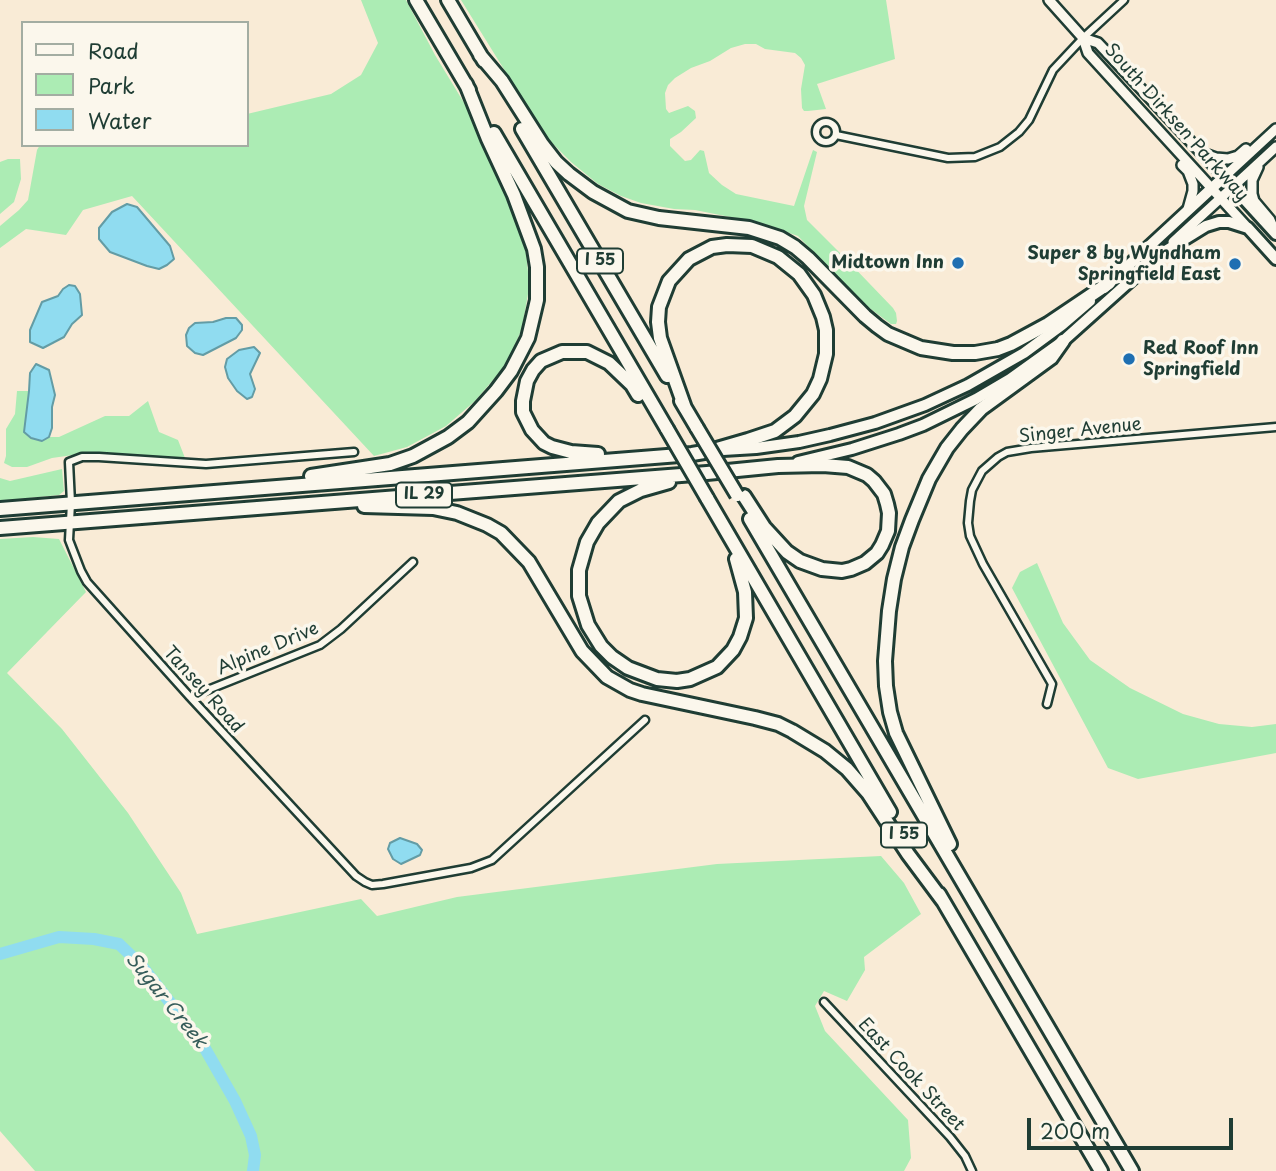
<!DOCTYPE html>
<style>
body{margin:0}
#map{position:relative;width:1276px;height:1171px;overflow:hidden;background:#f9ebd6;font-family:"Playpen Sans",sans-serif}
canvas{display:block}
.legend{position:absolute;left:21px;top:21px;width:228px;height:126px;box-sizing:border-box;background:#fbf7ec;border:2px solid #a3ada2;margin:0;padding:9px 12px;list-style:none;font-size:21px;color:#1f3d34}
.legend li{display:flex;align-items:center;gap:14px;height:35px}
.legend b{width:35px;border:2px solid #a3ada2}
.scale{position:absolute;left:1027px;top:1118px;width:206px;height:32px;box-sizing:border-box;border:4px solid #1f3d34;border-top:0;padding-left:9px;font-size:21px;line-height:24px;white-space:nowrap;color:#1f3d34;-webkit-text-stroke:5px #fbf7ec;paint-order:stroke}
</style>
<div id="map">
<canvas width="1276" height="1171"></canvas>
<ul class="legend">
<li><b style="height:9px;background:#fbf7ec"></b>Road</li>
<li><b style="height:19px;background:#acecb4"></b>Park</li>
<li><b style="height:19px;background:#90dcf0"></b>Water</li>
</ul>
<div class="scale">200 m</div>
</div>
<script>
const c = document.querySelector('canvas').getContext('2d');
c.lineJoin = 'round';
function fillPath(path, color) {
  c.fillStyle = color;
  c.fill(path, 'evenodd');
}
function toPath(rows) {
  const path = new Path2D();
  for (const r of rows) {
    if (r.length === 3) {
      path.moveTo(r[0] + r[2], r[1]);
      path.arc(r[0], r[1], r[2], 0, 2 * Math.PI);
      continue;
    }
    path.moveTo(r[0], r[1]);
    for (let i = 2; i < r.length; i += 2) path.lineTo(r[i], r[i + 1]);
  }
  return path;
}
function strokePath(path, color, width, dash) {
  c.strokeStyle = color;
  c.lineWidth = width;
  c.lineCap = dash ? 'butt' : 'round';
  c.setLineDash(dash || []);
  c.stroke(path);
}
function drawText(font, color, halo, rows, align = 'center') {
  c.font = font + ' "Playpen Sans",sans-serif';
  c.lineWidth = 7;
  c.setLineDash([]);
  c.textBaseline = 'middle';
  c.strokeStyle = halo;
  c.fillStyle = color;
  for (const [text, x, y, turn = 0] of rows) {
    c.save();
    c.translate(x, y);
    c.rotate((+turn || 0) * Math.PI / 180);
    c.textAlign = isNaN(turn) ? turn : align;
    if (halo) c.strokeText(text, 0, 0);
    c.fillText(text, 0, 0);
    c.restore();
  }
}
fillPath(toPath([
 [361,0,406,0,435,55,469,111,505,192,516,221,526,250,528,272,528,294,522,329,505,366,475,401,446,426,407,447,374,456,132,196,83,210,66,235,26,229,0,248,0,226,19,210,28,200,37,150,40,145,247,145,247,114,331,94,361,75,378,43],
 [461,0,886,0,895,59,817,84,826,109,808,111,804,111,802,108,801,89,805,65,801,58,795,53,765,49,756,44,745,44,731,48,710,61,691,68,675,78,668,85,665,93,666,109,669,113,688,106,695,111,696,118,681,132,670,139,670,146,685,161,691,160,700,150,704,151,709,173,722,185,736,194,794,206,813,150,817,152,804,206,807,220,844,257,893,308,896,313,897,321,896,324,891,324,861,302,798,236,760,223,695,210,674,209,641,203,621,196,598,184,571,162,546,137],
 [8,159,20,159,21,179,14,202,0,214,0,162],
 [17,391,29,391,24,432,41,441,49,437,59,437,105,416,129,416,148,401,159,432,178,440,185,458,80,454,52,458,27,467,12,467,4,463,6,456,6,429,15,414],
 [62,469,64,491,59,495,0,501,0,478,10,481],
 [33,537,59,539,86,592,7,673,62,729,128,813,181,893,197,934,361,899,377,916,457,897,717,864,881,856,904,883,921,914,864,957,865,970,847,1001,824,991,815,1006,825,1031,908,1120,911,1158,904,1171,35,1171,0,1131,0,539],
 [1037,563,1063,623,1090,660,1130,688,1183,714,1219,724,1252,727,1276,724,1276,753,1138,779,1108,768,1012,588,1020,572]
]), '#acecb4');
const water = toPath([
 [127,204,137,207,170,246,174,259,167,265,159,269,147,266,110,252,99,239,99,228,112,212,127,204],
 [69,285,75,286,80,294,82,315,72,324,64,337,43,348,30,342,30,330,42,302,58,296,63,289,69,285],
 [226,318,236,318,242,325,242,330,236,338,203,355,195,353,187,346,186,335,189,328,195,323,213,322,226,318],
 [254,347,260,353,250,374,255,389,252,397,247,399,237,391,228,378,225,367,227,359,239,350,254,347],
 [36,364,49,370,55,395,52,407,52,428,49,437,42,441,31,438,24,432,29,391,30,373,36,364],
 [400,838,417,844,422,850,420,855,401,864,393,859,388,849,390,843,400,838]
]);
fillPath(water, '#90dcf0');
strokePath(water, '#639ca5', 2);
strokePath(toPath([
 [0,954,59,937,94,939,119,944,141,965,203,1045,235,1101,251,1136,255,1155,253,1171]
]), '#90dcf0', 12);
const street = toPath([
 [826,132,10],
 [836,135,948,158,975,157,1000,147,1019,132,1029,120,1053,70,1083,38,1124,0],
 [354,452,206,464,99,457,82,457,69,462,71,503,69,540,81,571,87,582,190,697,356,876,365,882,372,885,383,884,471,868,492,860,645,720],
 [190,697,320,645,341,629,413,562],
 [1047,704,1052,684,983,564,970,536,968,523,970,501,972,490,982,471,998,457,1007,452,1031,448,1276,427],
 [824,1002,950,1137,965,1156,972,1171]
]);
const secondary = toPath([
 [1049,0,1083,38,1088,53,1247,227],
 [1083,38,1098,43,1224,177,1276,129],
 [1205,154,1216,158,1228,159,1238,156,1246,149],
 [1182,165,1188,171,1193,184,1193,191,1188,209],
 [1258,167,1252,180,1252,194,1254,201,1270,220,1274,229],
 [1173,242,1276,147]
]);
const primary = toPath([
 [1104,288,1224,177,1276,234],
 [723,450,756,448,799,442,830,435,875,423,925,405,968,385,1024,353,1062,325,1090,301],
 [798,462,852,449,899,434,923,425,976,399,1010,379,1063,341,1159,255,1206,226,1219,222,1229,222,1248,228,1276,259]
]);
const highway = toPath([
 [416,0,469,90],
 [448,0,484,61],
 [480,55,502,81,542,144,556,162,569,174,593,192,628,211,659,218,749,228,780,238,795,247,808,258,865,316,877,326,888,334,921,348,953,353,975,353,998,349,1011,344,1048,324,1109,283],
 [522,129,667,376],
 [494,133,667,429],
 [681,401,697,428],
 [598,454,571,452,552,447,544,443,532,430,523,412,523,401,527,381,533,370,541,361,562,352,587,352,609,363,632,385,638,395],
 [311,476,390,464,413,456,448,437,468,422,496,391,511,371,528,338,537,300,537,267,534,249,514,195,488,139,466,84],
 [669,482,641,490,619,501,598,523,587,542,579,570,579,596,588,625,601,646,612,657,628,668,657,679,677,681,690,679,717,667,733,650,740,637,746,618,745,592,736,559],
 [707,498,890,812],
 [364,506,433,508,457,513,487,525,501,533,529,562,582,651,607,677,630,690,642,694,755,718,778,724,792,731,825,751,847,769,868,793,908,854,943,901],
 [0,509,692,454,710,451,748,440,775,431,795,416,813,394,820,379,826,354,826,330,823,317,814,295,799,274,778,257,752,246,727,245,712,247,689,259,669,281,659,307,658,322,660,338,685,408],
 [750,519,1132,1171],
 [0,528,707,473,778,466,823,465,848,467,867,475,874,481,884,494,887,504,889,513,888,531,882,545,877,553,865,563,851,569,842,571,822,569,800,561,787,552,764,527,744,496],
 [950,844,896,733,890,712,886,686,885,661,889,611,894,579,902,547,912,520,929,479,947,448,962,429,981,409,1051,358,1063,341],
 [939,894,1101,1171]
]);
strokePath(street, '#1f3d34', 11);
strokePath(secondary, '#1f3d34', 14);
strokePath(primary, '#1f3d34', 16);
strokePath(highway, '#1f3d34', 18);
strokePath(street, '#fbf7ec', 6);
strokePath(secondary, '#fbf7ec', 9);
strokePath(primary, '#fbf7ec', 10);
strokePath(highway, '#fbf7ec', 12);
const highwayBridge = toPath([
 [697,428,737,495],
 [667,429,707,498]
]);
strokePath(highwayBridge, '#1f3d34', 18, []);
strokePath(highwayBridge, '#fbf7ec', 12);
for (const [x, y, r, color] of [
 [958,263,7,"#1f6fb2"],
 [1235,264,7,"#1f6fb2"],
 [1129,359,7,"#1f6fb2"]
]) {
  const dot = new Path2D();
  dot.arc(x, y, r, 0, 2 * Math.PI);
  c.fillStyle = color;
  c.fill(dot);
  strokePath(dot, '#fbf7ec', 2.5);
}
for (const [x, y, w] of [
 [600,261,46],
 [424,495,56],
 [904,835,46]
]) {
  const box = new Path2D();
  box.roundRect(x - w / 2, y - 12.5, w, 25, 5);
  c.fillStyle = '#fbf7ec';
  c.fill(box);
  strokePath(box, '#1f3d34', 2);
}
drawText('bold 16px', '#1f3d34', null, [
 ["I 55",600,261],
 ["IL 29",424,495],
 ["I 55",904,835]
]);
drawText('18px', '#1f3d34', '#fbf7ec', [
 ["South Dirksen Parkway",1176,123,48],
 ["Singer Avenue",1080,431,-6],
 ["Alpine Drive",268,649,-23],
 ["Tansey Road",203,690,48],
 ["East Cook Street",911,1075,47]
]);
drawText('bold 18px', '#1f3d34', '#fbf7ec', [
 ["Super 8 by Wyndham",1221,254],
 ["Springfield East",1221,275],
 ["Midtown Inn",944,263],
 ["Red Roof Inn",1143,349,"left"],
 ["Springfield",1143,370,"left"]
], 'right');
drawText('italic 19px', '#365d5a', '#fbf7ec', [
 ["Sugar Creek",166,1001,51]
]);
</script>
